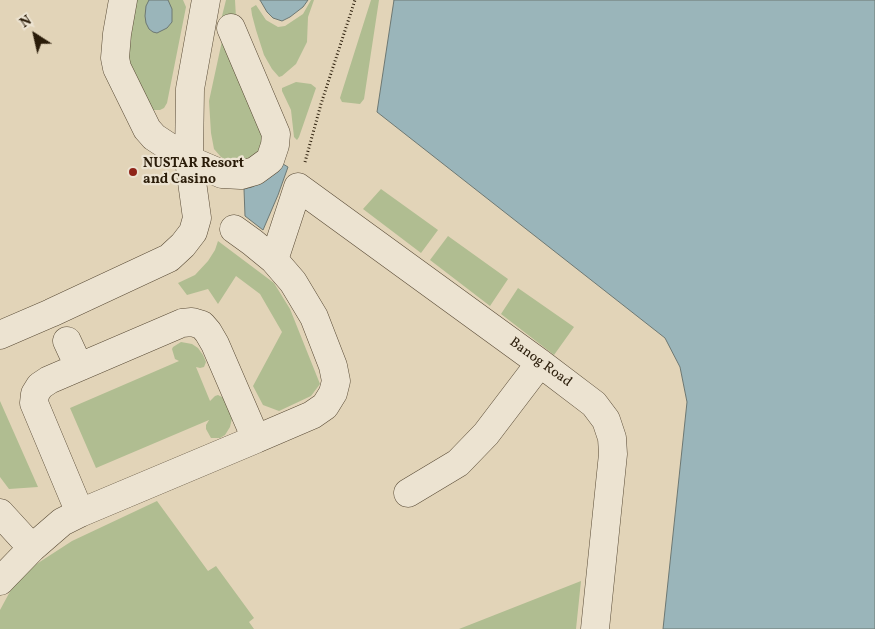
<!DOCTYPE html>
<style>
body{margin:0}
#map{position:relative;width:875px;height:629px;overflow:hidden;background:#e2d4b8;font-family:Vollkorn,serif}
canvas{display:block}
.north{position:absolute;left:10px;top:10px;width:50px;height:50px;-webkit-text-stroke:4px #ece3d1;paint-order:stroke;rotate:325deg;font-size:14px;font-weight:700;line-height:20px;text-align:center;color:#2a1c09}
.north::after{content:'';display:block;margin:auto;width:18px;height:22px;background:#2a1c09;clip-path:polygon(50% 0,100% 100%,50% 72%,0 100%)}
</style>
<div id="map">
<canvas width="875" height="629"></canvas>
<div class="north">N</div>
</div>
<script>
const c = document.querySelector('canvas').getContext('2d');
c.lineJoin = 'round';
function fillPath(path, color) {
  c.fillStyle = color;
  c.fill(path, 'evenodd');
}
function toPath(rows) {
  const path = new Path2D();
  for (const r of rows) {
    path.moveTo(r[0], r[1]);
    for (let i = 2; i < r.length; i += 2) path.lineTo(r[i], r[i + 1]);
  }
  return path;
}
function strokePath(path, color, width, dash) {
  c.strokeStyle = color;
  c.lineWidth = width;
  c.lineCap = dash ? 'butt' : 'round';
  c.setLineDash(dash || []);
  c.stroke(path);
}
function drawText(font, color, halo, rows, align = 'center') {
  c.font = font + ' Vollkorn,serif';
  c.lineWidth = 4.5;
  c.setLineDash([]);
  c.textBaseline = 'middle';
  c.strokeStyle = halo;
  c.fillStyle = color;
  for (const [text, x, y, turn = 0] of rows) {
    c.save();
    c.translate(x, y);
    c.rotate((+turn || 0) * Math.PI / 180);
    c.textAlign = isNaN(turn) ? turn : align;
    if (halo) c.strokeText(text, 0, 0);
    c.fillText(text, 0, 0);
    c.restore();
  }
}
fillPath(toPath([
 [132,0,183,0,186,7,167,103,164,108,160,110,153,110,127,59],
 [226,0,235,0,236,18,221,20],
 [311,0,314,0,308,17,307,42,296,64,282,76,279,77,272,69,264,55,256,30,252,15,251,8,256,5,266,20,278,27,285,26,303,14],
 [371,0,379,0,364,99,360,104,342,102,340,98],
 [222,41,265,139,254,160,231,163,221,157,214,149,211,133,209,101],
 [296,82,311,84,316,88,299,137,297,140,294,137,291,110,282,91,282,88],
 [381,189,438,230,421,253,363,209],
 [448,236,508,279,490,306,430,260],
 [218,241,274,283,290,309,320,384,311,396,279,411,263,405,253,386,282,332,260,294,236,276,218,304,208,289,187,295,178,283,195,275,208,261,215,250],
 [518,288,574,327,554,355,501,314],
 [181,342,192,344,198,348,203,355,206,362,204,367,200,368,196,367,210,401,215,396,218,395,224,398,233,414,230,427,225,435,220,438,211,438,206,429,206,425,209,420,96,468,70,408,179,361,175,359,172,349,173,347],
 [0,402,0,401,38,487,9,489,0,477],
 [157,501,208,571,216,566,254,618,249,622,254,629,0,629,0,610,13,586,35,565,72,541],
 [581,581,576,629,459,629]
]), '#b0bd91');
const water = toPath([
 [149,0,168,0,172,9,172,22,167,28,157,33,153,32,149,29,146,23,145,16,146,6,149,0],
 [260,0,308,0,303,7,290,17,282,21,273,18,267,12,260,0],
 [394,0,875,0,875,629,663,629,687,402,680,367,665,338,377,112,394,0],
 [283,164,288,167,278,195,263,230,245,216,244,189,252,187,273,175,283,164]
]);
fillPath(water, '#9ab5ba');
strokePath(water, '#6d7873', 1);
const minor = toPath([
 [123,0,117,34,115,58,117,68,147,129,154,137,189,160,222,174,241,175,255,171,270,160,275,145,276,134,231,28],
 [234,229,252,242,274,260,293,282,314,317,333,366,336,381,333,393,325,406,312,415,256,439],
 [274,260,298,187,540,363,594,404,606,420,612,438,613,454,595,629],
 [0,335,51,313,169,258,183,245,193,232,197,218,189,160,190,89,206,0],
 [67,341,79,367],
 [408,493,458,463,486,434,540,363],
 [0,513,32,548],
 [0,581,32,548,62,522,80,513,256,439,215,344,208,332,202,325,192,322,182,323,49,380,40,386,35,394,34,403,80,513]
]);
strokePath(minor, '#584a35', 29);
strokePath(toPath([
 [305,162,321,104,355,0]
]), '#2a1c09', 3, [1, 2.5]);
strokePath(minor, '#ece3d1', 28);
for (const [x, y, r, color] of [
 [133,172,5,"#8f2418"]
]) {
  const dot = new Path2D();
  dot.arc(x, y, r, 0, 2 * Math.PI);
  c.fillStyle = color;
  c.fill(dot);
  strokePath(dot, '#ece3d1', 2);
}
drawText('bold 14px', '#2a1c09', '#ece3d1', [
 ["NUSTAR Resort",143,164],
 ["and Casino",143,180]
], 'left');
drawText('14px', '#2a1c09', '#ece3d1', [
 ["Banog Road",540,363,36]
]);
</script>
